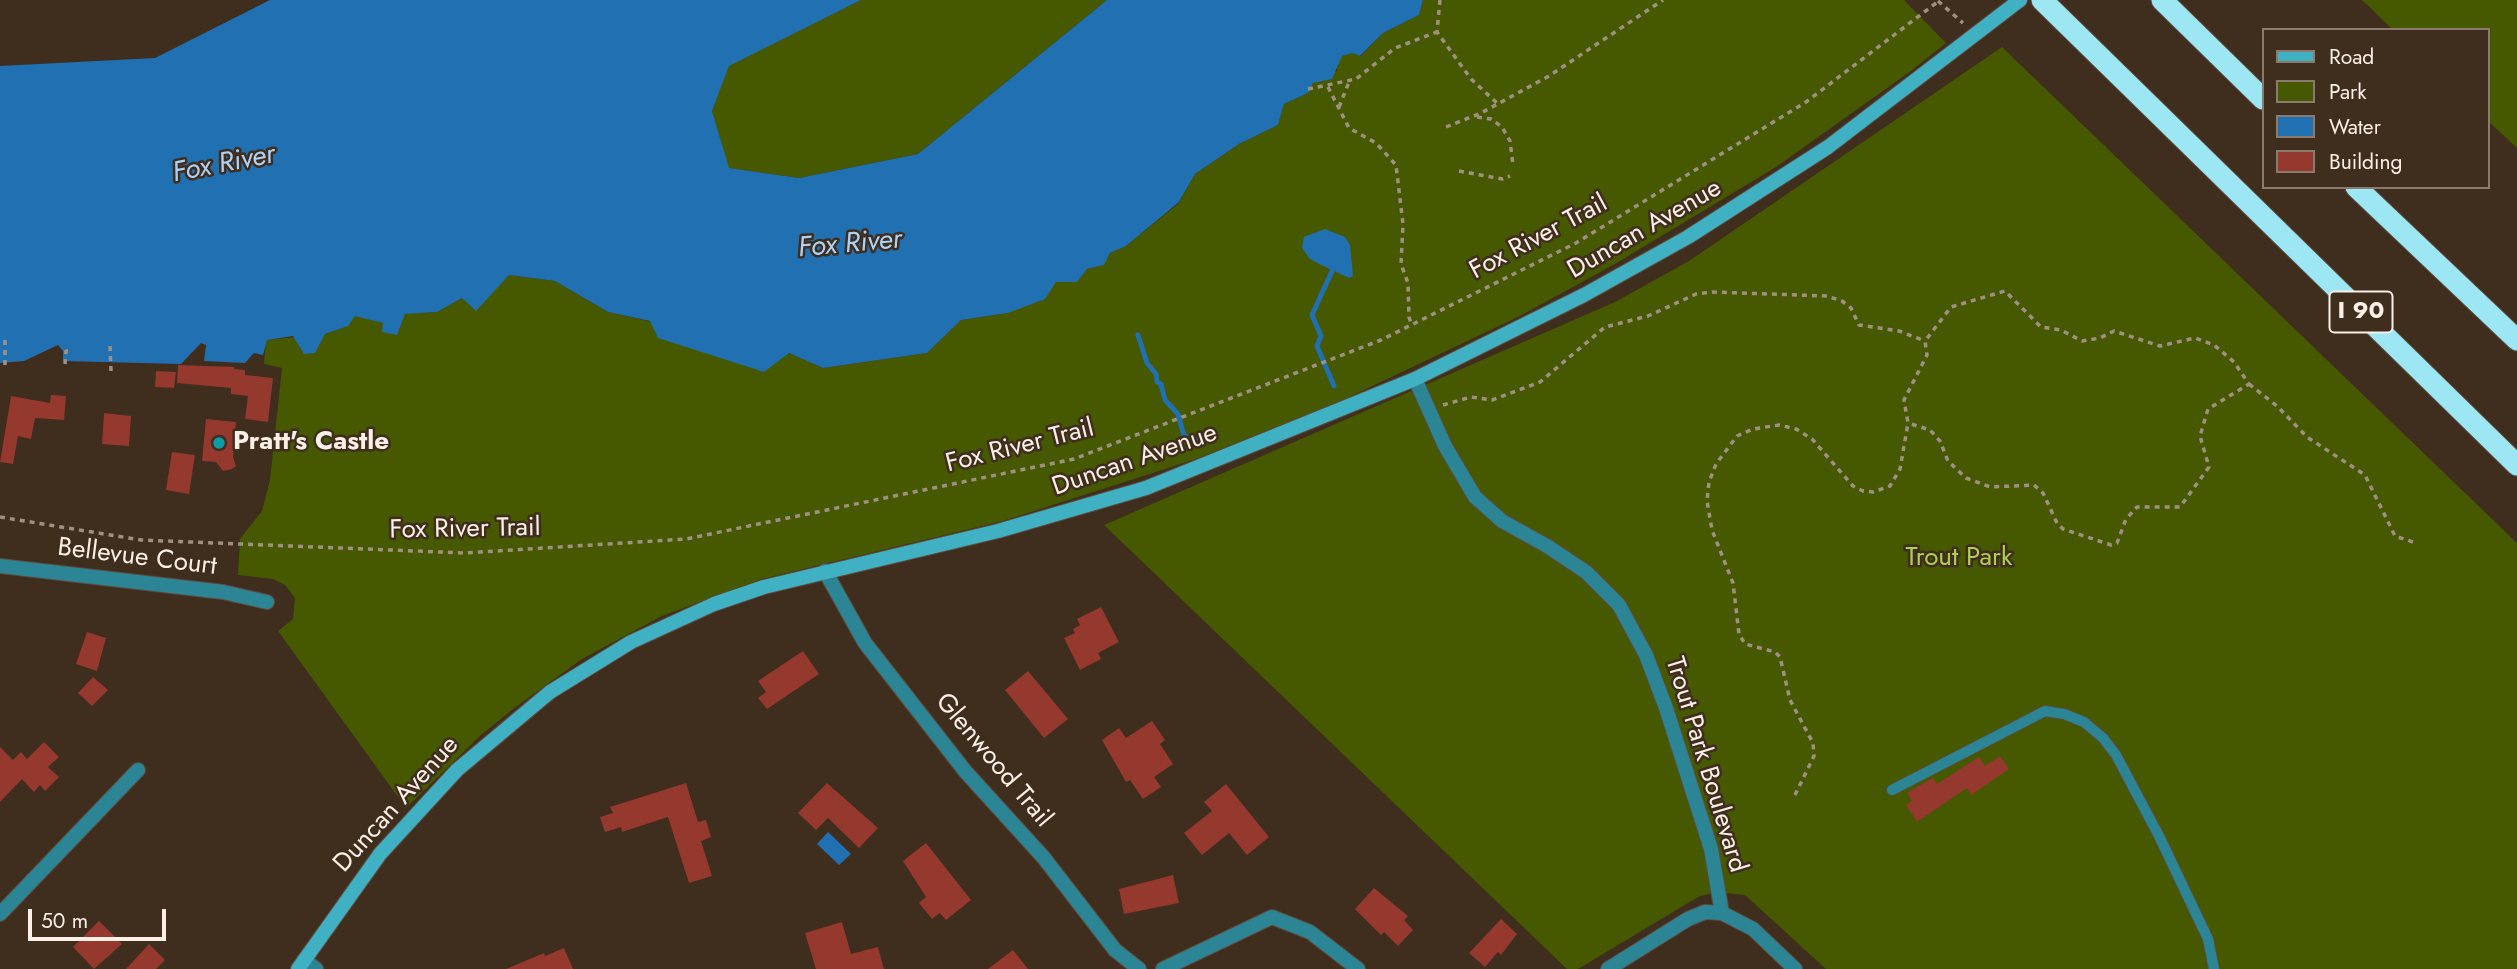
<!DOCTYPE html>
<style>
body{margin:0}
#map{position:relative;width:2517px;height:969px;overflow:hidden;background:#3f2d1e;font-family:Jost,sans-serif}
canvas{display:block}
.legend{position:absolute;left:2262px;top:28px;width:228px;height:161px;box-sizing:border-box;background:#3f2d1e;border:2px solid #8b7b6e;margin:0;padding:9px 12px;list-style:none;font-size:21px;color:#fcf0e7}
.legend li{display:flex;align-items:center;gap:14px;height:35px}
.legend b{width:35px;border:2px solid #8b7b6e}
.scale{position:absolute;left:28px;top:909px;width:138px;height:32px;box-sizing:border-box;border:4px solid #fcf0e7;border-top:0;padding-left:9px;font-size:21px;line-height:24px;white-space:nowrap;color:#fcf0e7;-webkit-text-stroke:5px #3f2d1e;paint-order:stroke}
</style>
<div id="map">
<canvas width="2517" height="969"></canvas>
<ul class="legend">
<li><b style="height:9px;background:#40b0c3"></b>Road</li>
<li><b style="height:19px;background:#465800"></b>Park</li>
<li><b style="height:19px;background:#2170b2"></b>Water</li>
<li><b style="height:19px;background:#95382e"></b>Building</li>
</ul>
<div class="scale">50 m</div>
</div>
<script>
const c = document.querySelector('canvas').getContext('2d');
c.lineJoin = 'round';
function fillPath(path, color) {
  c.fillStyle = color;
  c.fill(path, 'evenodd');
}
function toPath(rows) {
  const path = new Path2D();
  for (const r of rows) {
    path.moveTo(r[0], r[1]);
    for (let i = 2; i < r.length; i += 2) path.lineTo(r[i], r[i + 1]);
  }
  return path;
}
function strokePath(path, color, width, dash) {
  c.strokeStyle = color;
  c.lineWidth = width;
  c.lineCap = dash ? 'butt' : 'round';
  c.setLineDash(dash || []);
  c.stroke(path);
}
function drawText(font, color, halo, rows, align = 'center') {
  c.font = font + ' Jost,sans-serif';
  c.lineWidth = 5;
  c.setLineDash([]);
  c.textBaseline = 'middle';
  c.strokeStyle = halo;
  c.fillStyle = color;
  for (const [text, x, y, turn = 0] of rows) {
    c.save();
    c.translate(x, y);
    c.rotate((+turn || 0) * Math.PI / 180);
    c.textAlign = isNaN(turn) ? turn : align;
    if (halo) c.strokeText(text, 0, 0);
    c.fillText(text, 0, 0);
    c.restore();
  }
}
fillPath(toPath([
 [861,0,1107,0,918,154,799,178,728,168,712,111,728,66],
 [1423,0,1904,0,1946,43,1911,71,1776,167,1615,264,1520,316,1343,400,1196,459,1131,480,1003,521,762,579,662,616,582,659,517,706,481,735,406,808,278,631,293,619,295,598,285,585,273,579,238,575,240,539,262,511,270,480,282,368,264,364,266,340,325,334,347,326,355,315,383,323,405,314,437,312,462,298,499,285,509,275,555,281,608,312,789,353,823,368,927,353,961,320,1008,313,1056,282,1076,282,1087,269,1103,265,1110,253,1126,246,1179,203,1195,174,1239,144,1278,125,1284,104,1308,93,1313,83,1337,71,1337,62,1342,56,1353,53,1361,56,1383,33,1419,15],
 [2362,0,2517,0,2517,148,2487,120,2487,30,2393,30],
 [2002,47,2517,543,2517,969,1826,969,1745,895,1715,892,1698,897,1578,969,1567,969,1104,525,1615,302,1689,261]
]), '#465800');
fillPath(toPath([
 [270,0,861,0,729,66,712,111,729,168,799,178,918,154,1107,0,1423,0,1419,15,1383,33,1360,56,1353,53,1342,56,1332,79,1313,83,1308,93,1284,104,1278,125,1239,144,1195,174,1179,202,1126,246,1110,253,1104,265,1087,269,1077,282,1056,282,1045,299,1008,313,961,320,927,353,823,368,789,353,764,372,658,338,650,321,608,312,555,281,509,275,476,311,462,298,437,312,405,314,397,335,382,332,383,323,355,316,348,326,325,334,315,353,304,354,293,336,267,340,263,355,254,353,245,363,204,361,206,345,201,343,181,364,63,361,63,351,58,345,24,361,0,363,0,66,155,58],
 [1325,229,1345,237,1350,245,1353,276,1349,278,1319,264,1309,258,1302,248,1304,237],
 [828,832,851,854,839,865,817,844]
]), '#2170b2');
strokePath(toPath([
 [1333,269,1312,315,1321,336,1317,346,1334,386],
 [1138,335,1147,363,1156,374,1157,382,1161,384,1165,400,1178,414,1184,436,1198,440]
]), '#2170b2', 5);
fillPath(toPath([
 [178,365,234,367,234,369,245,370,245,375,273,378,268,422,245,419,248,396,231,394,231,388,177,383],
 [156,371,176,372,174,388,155,387],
 [51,395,66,396,64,420,35,418,31,439,18,436,13,464,0,462,11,396,50,403],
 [104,413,131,416,129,446,102,444],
 [206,419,236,422,233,457,236,466,232,469,223,471,216,462,202,461],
 [172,452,195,455,189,494,166,490],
 [1101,607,1119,642,1098,653,1101,659,1080,670,1064,638,1075,633,1073,629,1080,625,1077,619],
 [87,632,106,638,97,671,76,664],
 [803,651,819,674,767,709,758,698,766,692,758,681],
 [1028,671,1068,719,1044,738,1005,690],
 [93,677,108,690,92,706,78,693],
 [1152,721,1165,740,1160,744,1173,764,1154,777,1161,787,1143,799,1130,780,1126,782,1102,740,1119,728,1126,738],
 [44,742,59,757,48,767,59,777,45,791,40,785,34,792,22,779,0,802,0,747,13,760,21,752,27,759],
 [2000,756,2009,769,1971,795,1967,788,1917,822,1906,805,1912,801,1907,793,1922,784,1933,778,1937,784,1979,757,1985,766],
 [686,783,698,822,706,820,711,837,701,841,712,876,689,883,668,817,622,832,621,827,605,832,600,817,613,813,610,807],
 [827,783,878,828,859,848,828,818,816,830,798,813],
 [1226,784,1269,837,1247,855,1229,833,1202,855,1184,833,1212,811,1204,802],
 [926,843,971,900,946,920,940,913,932,919,919,903,926,897,903,861],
 [1173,875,1179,903,1124,914,1119,889],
 [1374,888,1408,916,1404,920,1413,930,1398,946,1384,932,1381,935,1355,909],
 [1501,919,1517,934,1501,955,1498,952,1485,967,1469,953],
 [99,921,122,944,94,969,73,947],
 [842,922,851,954,878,947,884,969,816,969,805,933],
 [149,944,165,960,156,969,126,969],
 [564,948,573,969,506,969,544,953,545,956],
 [1013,950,1028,969,988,969]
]), '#95382e');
const lane = toPath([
 [1892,790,2045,711,2064,714,2084,722,2103,738,2116,755,2159,836,2208,939,2214,969]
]);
const street = toPath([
 [1415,379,1445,446,1475,497,1502,521,1547,546,1586,572,1619,605,1646,655,1666,708,1711,849,1722,913,1753,929,1795,969],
 [0,566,223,592,267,602],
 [825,571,865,643,965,771,1044,858,1115,950,1139,969],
 [0,914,138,770],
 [304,960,316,969],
 [1163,969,1272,917,1310,932,1358,969],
 [1608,969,1688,919,1705,912,1722,913]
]);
const secondary = toPath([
 [298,969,380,854,457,770,550,692,631,642,714,604,764,587,998,531,1146,488,1415,379,1584,295,1688,237,1828,147,2020,0]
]);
const highway = toPath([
 [2042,0,2517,465],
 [2162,0,2263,99],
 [2356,187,2517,340]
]);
strokePath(lane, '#5d4c3e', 12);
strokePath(street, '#5d4c3e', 16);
strokePath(secondary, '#5d4c3e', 16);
strokePath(highway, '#5d4c3e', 23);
strokePath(toPath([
 [1440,0,1437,32,1471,79,1497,103],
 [1938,1,1963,23],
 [1328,87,1349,128,1376,143,1396,165,1403,224,1401,264,1408,283,1409,317,1412,326],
 [1308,89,1356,79,1395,48,1437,32],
 [1339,107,1349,82],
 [1477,117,1491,119,1502,127,1510,141,1513,165],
 [1446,127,1481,113,1549,76,1663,0],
 [1459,171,1502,179,1510,176],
 [110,346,111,371],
 [65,364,66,351,71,351],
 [5,365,5,340],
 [2249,384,2277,406,2307,437,2365,475,2395,536,2416,543],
 [1443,405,1471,397,1492,400,1540,382,1605,327,1648,316,1696,294,1712,292,1827,296,1842,301,1851,308,1859,325,1899,331,1925,341],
 [0,517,141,540,465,553,686,539,1074,459,1381,340,1576,243,1806,102,1940,0],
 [1795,795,1814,756,1813,743,1790,700,1780,657,1775,652,1745,644,1739,634,1733,583,1712,530,1707,501,1709,482,1716,464,1737,436,1753,429,1779,425,1796,429,1812,439,1853,486,1863,491,1873,492,1890,486,1900,469,1908,423,1904,400,1927,355,1925,341,1951,307,2005,291,2041,327,2061,330,2082,341,2100,338,2114,331,2160,346,2195,338,2214,345,2234,362,2249,384,2208,409,2200,436,2209,467,2180,507,2137,507,2126,519,2117,543,2111,545,2063,529,2057,523,2043,493,2034,485,1990,487,1966,478,1948,461,1940,441,1930,430,1908,423]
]), '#9f9084', 3.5, [5, 5]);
strokePath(lane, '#2c8594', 10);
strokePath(street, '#2c8594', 14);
strokePath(secondary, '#40b0c3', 14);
strokePath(highway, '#9de7f5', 21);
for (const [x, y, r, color] of [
 [219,443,7,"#0f9aa8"]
]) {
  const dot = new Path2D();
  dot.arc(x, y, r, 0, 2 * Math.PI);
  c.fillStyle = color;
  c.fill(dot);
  strokePath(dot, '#3f2d1e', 2.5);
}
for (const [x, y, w] of [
 [2361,312,63]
]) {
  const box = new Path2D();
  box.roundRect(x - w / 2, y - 20.5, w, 41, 5);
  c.fillStyle = '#3f2d1e';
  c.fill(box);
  strokePath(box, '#fcf0e7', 2);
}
drawText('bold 24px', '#fcf0e7', null, [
 ["I 90",2361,312]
]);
drawText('26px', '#fcf0e7', '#3f2d1e', [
 ["Duncan Avenue",1645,230,-30],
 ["Fox River Trail",1539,238,-28],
 ["Fox River Trail",1020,447,-14],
 ["Duncan Avenue",1135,461,-19],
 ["Fox River Trail",465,530,-1],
 ["Bellevue Court",137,558,7],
 ["Glenwood Trail",993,761,50],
 ["Trout Park Boulevard",1705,765,73],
 ["Duncan Avenue",397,805,-48]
]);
drawText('bold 26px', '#fcf0e7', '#3f2d1e', [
 ["Pratt's Castle",233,443]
], 'left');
drawText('26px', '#aecf4f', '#3f2d1e', [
 ["Trout Park",1959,559]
]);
drawText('italic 28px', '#aed2f6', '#3f2d1e', [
 ["Fox River",224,165,-11],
 ["Fox River",850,245,-5]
]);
</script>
